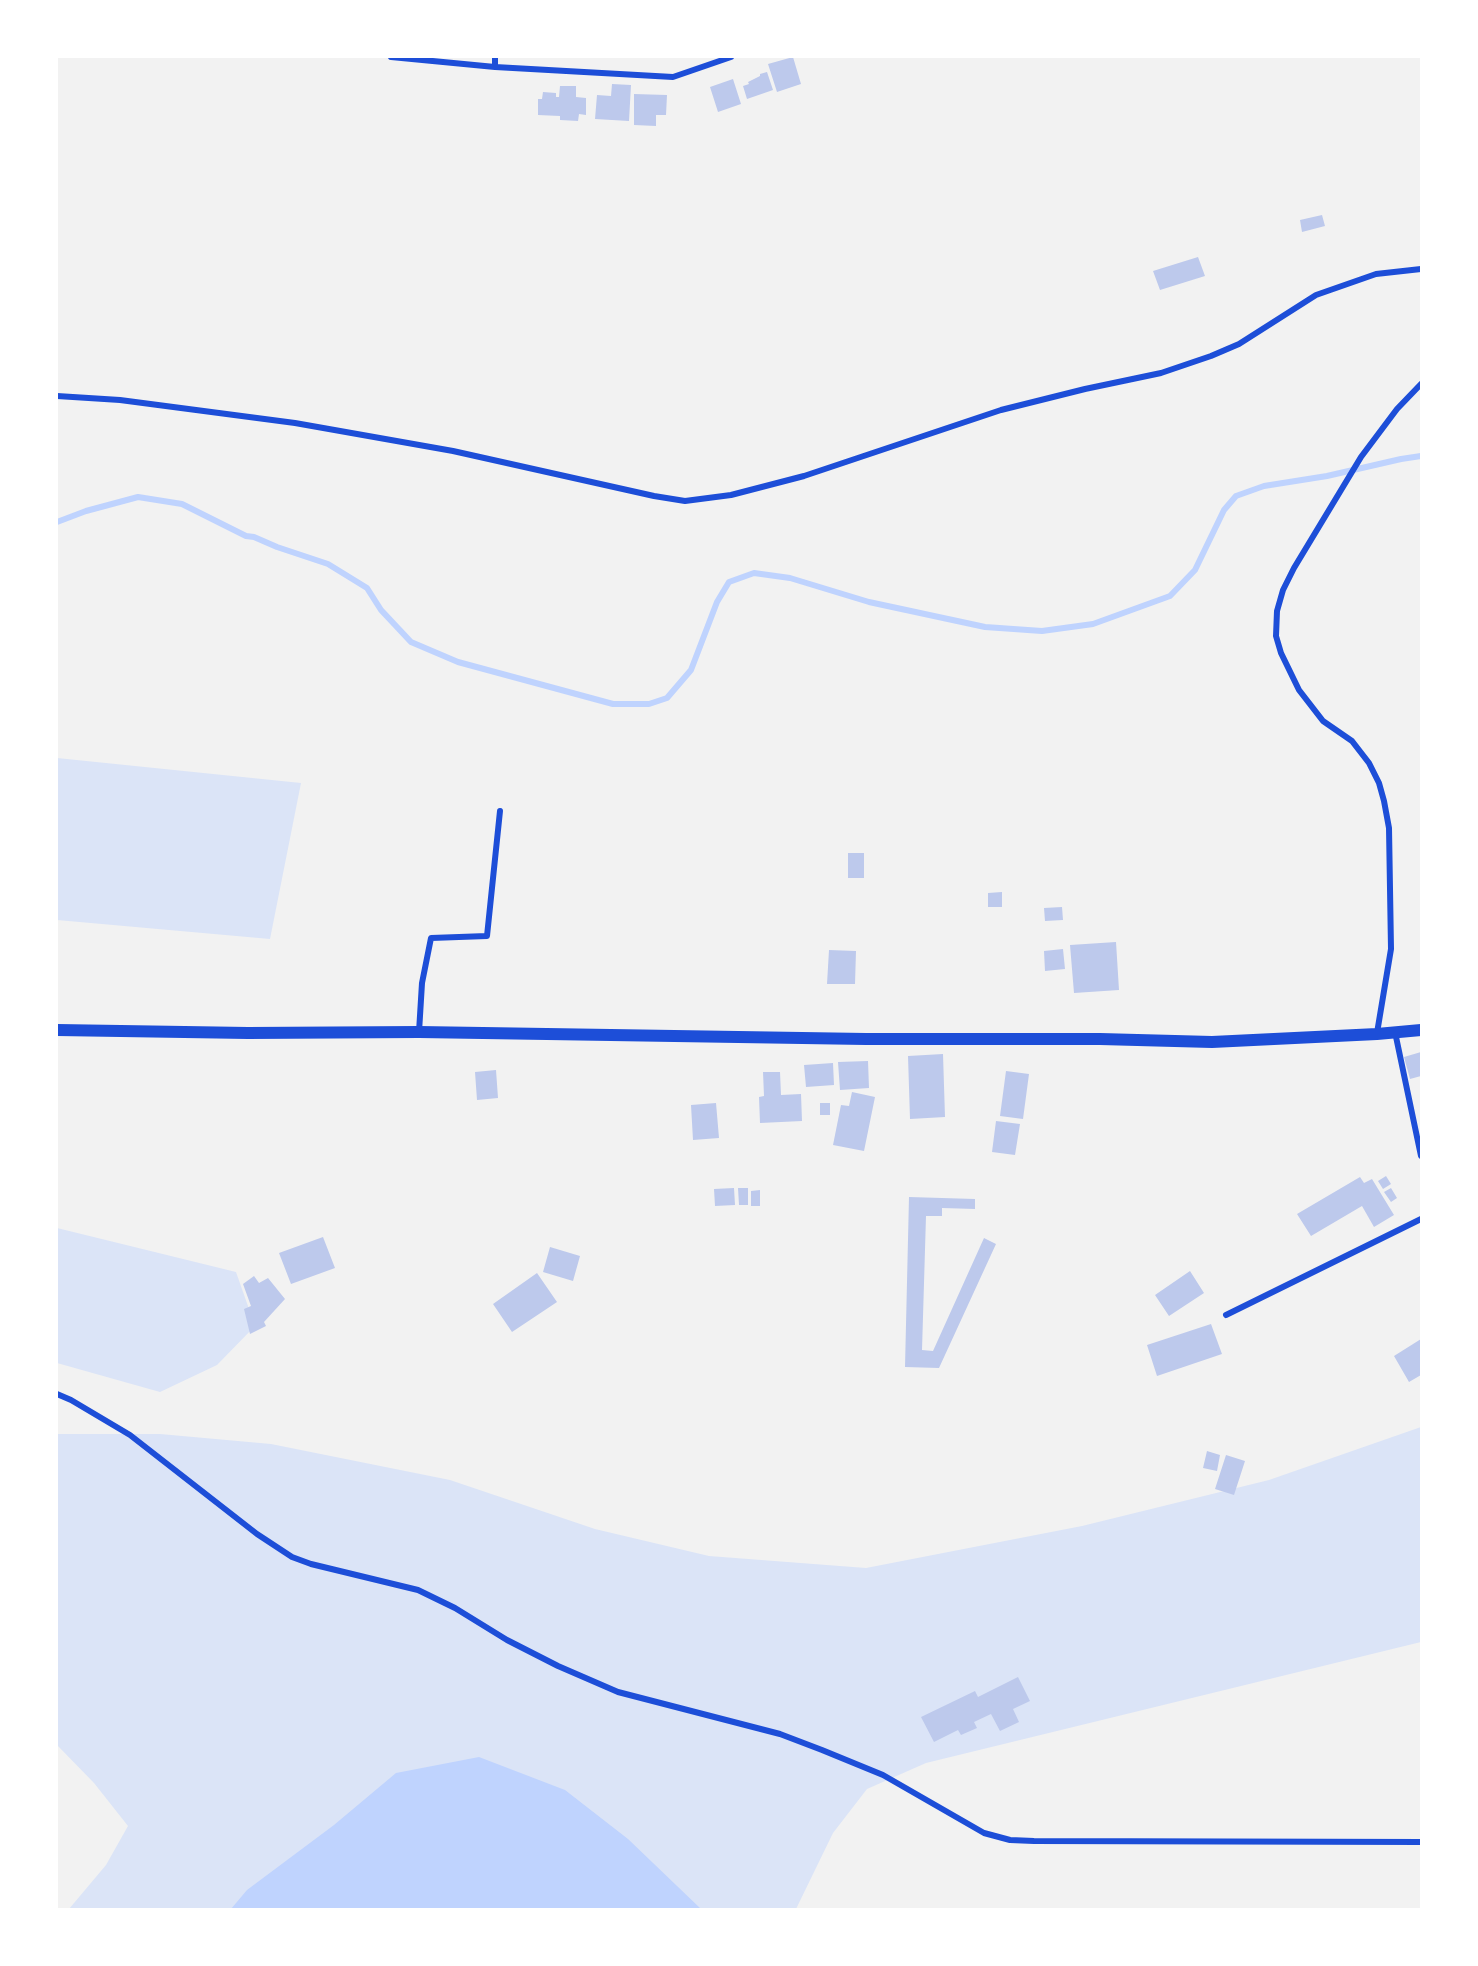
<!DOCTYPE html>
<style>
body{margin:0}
#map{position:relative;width:1478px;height:1966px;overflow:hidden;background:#f2f2f2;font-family:"Space Grotesk",sans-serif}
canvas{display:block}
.frame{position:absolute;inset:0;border:58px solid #fff;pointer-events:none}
</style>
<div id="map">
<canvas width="1478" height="1966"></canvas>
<div class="frame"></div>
</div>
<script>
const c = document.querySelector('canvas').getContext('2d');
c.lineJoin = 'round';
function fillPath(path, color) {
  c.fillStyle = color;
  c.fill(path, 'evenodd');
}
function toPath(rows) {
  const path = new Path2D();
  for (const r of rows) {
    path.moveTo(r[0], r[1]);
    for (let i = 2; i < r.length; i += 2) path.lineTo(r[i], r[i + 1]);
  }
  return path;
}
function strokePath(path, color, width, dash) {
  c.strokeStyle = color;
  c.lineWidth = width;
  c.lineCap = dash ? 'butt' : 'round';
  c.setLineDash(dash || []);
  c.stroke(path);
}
fillPath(toPath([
 [57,758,301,783,270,939,57,920],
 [57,1228,236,1272,255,1326,217,1365,160,1392,57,1363],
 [1421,1427,1421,1642,926,1763,867,1789,833,1833,796,1909,69,1909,106,1865,128,1826,94,1783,57,1745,57,1434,160,1434,271,1444,450,1480,595,1529,709,1556,866,1568,1082,1526,1269,1480]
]), '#dbe4f7');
fillPath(toPath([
 [479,1757,565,1790,628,1839,701,1909,231,1909,247,1890,334,1825,396,1773]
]), '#bfd3fe');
strokePath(toPath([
 [57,522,86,511,138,497,182,504,246,536,254,537,277,547,328,564,367,588,381,610,411,642,458,662,613,704,649,704,667,698,691,670,717,602,729,582,754,573,790,578,869,602,985,627,1042,631,1093,624,1170,596,1195,570,1224,510,1236,496,1264,486,1327,476,1401,459,1421,456]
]), '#bfd3fe', 6);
fillPath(toPath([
 [793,57,801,84,777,92,768,64],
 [767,72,773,90,747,99,743,86,749,84,748,82,760,76,760,74],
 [733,79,741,104,718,112,710,87],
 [612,84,631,85,629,121,595,119,597,95,611,96],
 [560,86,576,86,576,97,586,98,586,115,579,114,578,121,560,120,560,116,538,115,538,99,542,99,543,92,556,93,556,97,559,97],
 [634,94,667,95,666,115,656,115,656,126,634,125],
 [1322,215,1325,226,1302,232,1300,220],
 [1198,257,1205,276,1160,290,1153,271],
 [848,853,864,853,864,878,848,878],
 [1002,892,1002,907,988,907,988,893],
 [1062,907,1063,920,1045,921,1044,908],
 [1116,942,1119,990,1074,993,1070,945],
 [1063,949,1065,969,1045,971,1044,951],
 [829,950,856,951,855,984,827,984],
 [1421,1052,1421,1076,1410,1079,1404,1057],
 [943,1054,945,1117,910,1119,908,1056],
 [868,1061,869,1088,840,1090,838,1062],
 [833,1063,834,1085,806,1087,804,1065],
 [496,1070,498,1098,477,1100,475,1072],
 [1006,1071,1029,1074,1023,1119,1000,1116],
 [763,1072,780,1072,781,1095,801,1094,802,1121,760,1123,759,1097,764,1096],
 [852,1092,875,1097,864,1151,833,1145,841,1105,849,1106],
 [716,1103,719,1138,693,1140,691,1105],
 [820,1103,830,1103,830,1115,820,1115],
 [996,1121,1020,1124,1015,1155,992,1152],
 [1386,1176,1391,1184,1383,1189,1378,1181],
 [1360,1177,1364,1183,1372,1179,1394,1215,1374,1227,1362,1206,1311,1236,1297,1214],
 [734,1188,735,1205,715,1206,714,1189],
 [738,1188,748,1188,748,1205,739,1205],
 [1391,1188,1397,1198,1391,1202,1384,1192],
 [760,1190,760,1206,751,1206,751,1191],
 [909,1197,975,1199,975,1209,942,1208,942,1216,926,1216,922,1350,933,1351,984,1238,996,1244,939,1368,905,1367],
 [323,1237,335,1268,291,1284,279,1253],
 [550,1247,580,1256,573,1281,543,1272],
 [1190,1271,1204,1293,1169,1316,1155,1295],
 [537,1273,557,1302,512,1332,493,1304],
 [254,1276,259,1283,268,1278,285,1299,264,1322,266,1326,250,1334,244,1309,251,1306,243,1284],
 [1211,1324,1222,1354,1157,1376,1147,1345],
 [1421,1339,1421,1375,1409,1382,1394,1356],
 [1207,1451,1220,1455,1217,1471,1203,1468],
 [1226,1455,1245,1461,1234,1495,1215,1489],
 [1018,1677,1030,1701,1013,1709,1019,1722,1000,1731,991,1714,974,1722,977,1728,961,1735,958,1730,934,1742,921,1717,975,1691,978,1697]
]), '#bdc9ec');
strokePath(toPath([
 [391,57,495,67,673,77,731,57],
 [495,57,495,67],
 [57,396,120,400,295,423,453,451,654,496,685,501,731,495,804,476,1001,410,1085,389,1161,373,1211,356,1239,344,1316,295,1376,274,1421,269],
 [419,1032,422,983,431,938,487,936,500,811],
 [1395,1032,1421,1156],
 [1377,1033,1391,949,1389,828,1384,801,1379,783,1369,763,1352,741,1323,721,1299,690,1281,653,1276,636,1277,611,1283,590,1294,568,1361,457,1397,409,1421,384],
 [1226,1315,1421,1219],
 [57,1394,71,1400,130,1435,257,1534,292,1557,311,1564,418,1590,455,1608,507,1640,558,1666,618,1692,780,1734,822,1750,883,1775,984,1833,1010,1840,1034,1841,1421,1842]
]), '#1d4ed8', 6);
strokePath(toPath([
 [57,1030,248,1033,419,1032,866,1039,1100,1039,1212,1042,1377,1034,1421,1030]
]), '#1d4ed8', 12);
</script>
